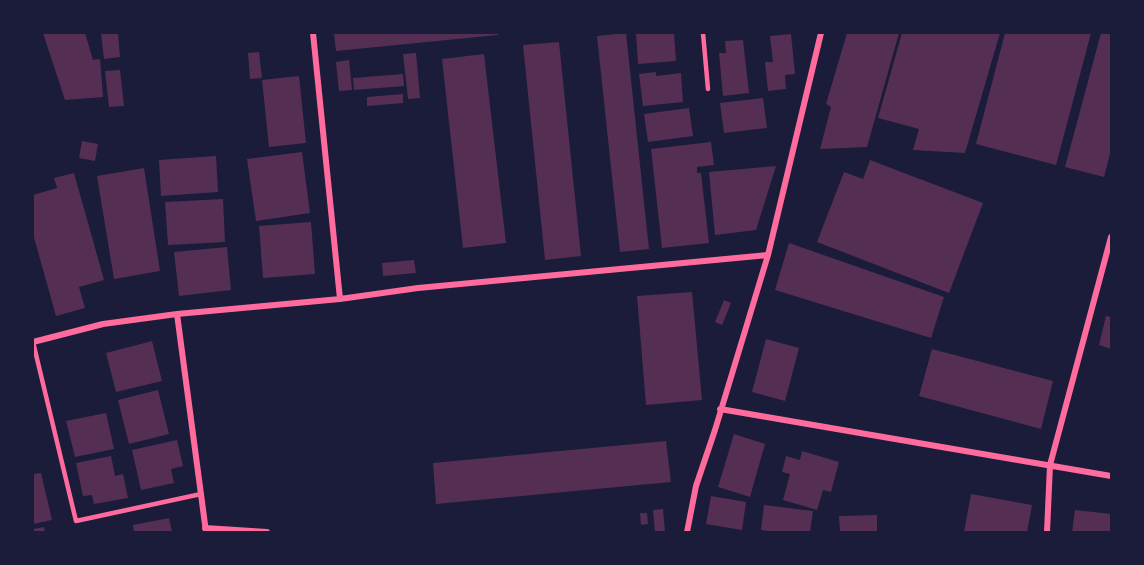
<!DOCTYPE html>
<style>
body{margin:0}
#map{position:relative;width:1144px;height:565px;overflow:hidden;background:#1b1b3a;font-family:"DejaVu Sans",sans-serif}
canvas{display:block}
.frame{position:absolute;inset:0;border:34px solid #1b1b3a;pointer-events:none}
</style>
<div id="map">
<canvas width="1144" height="565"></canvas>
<div class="frame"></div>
</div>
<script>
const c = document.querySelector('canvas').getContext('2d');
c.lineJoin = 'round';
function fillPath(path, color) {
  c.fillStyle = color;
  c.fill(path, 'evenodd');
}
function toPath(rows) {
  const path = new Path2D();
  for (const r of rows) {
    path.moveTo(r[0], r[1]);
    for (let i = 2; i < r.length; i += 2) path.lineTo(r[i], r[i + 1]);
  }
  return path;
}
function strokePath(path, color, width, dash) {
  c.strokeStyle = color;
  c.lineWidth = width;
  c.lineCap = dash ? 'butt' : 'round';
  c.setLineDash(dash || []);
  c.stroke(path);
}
fillPath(toPath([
 [43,33,85,33,93,60,100,59,103,97,65,100],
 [101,33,118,33,120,57,104,59],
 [334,33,498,33,498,35,336,51],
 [626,33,649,249,620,252,597,36],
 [636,33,674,33,676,61,638,64],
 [847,33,899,33,867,147,820,149,831,107,826,104],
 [902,33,1000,33,965,153,913,150,919,129,878,118],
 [1005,33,1091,33,1056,165,976,144],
 [1101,33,1111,33,1111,150,1104,177,1065,167],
 [791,34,795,74,785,75,786,89,768,91,765,62,773,62,770,36],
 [743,40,749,93,723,96,719,53,726,53,725,41],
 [559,42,581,256,545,260,523,45],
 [259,52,262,78,250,79,248,53],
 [416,53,420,98,408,99,403,54],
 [484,54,506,243,463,248,442,59],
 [349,60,352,90,339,91,336,62],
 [120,70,124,106,109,107,105,71],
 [656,72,656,76,681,73,683,102,643,106,639,74],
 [403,74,404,86,354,90,353,78],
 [299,76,306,143,269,147,262,80],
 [403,94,403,103,367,106,367,97],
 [763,98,767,128,724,133,720,103],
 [689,108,693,136,648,142,644,114],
 [82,141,98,144,95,161,79,158],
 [711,142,714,165,697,167,697,173,701,173,709,243,662,248,651,149],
 [302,152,310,213,256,221,247,159],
 [216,156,218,192,161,196,159,160],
 [870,160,983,203,949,293,817,242,844,172,863,179],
 [776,166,756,230,715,235,709,172],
 [144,168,160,271,114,279,97,176],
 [74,173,104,280,79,287,85,308,56,316,33,234,33,195,57,188,54,178],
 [223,199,225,242,168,245,165,202],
 [311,222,315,274,263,278,259,226],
 [789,243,944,297,931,338,775,290],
 [227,247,231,290,179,296,174,252],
 [414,260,416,273,383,276,382,263],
 [692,292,702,400,646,405,637,296],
 [724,300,731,303,722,325,715,322],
 [1106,316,1111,317,1111,349,1099,345],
 [766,339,799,348,785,401,752,392],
 [152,341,162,381,116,392,106,353],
 [932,349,1053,381,1041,429,919,396],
 [158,390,169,434,129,444,118,400],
 [106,413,114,449,75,457,66,421],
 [734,434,765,444,750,497,718,487],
 [177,440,183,466,171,469,174,483,141,490,132,450],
 [666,441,671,482,436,504,433,463],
 [802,451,839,462,831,492,823,490,817,510,783,500,790,474,782,472,786,456,800,460],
 [111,456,115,476,123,474,128,498,94,504,92,495,83,496,76,463],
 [41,473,52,520,33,524,33,474],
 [971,494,1032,505,1027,532,964,532],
 [711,496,746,502,742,530,706,524],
 [764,505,813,511,810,532,777,532,761,530],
 [663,509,665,532,655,532,653,510],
 [1075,510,1111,514,1111,532,1072,532],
 [640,513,647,513,648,524,641,525],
 [877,515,877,532,840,532,839,516],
 [169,518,172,532,134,532,133,525],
 [44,527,45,532,33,532,33,529]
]), '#542f53');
strokePath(toPath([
 [703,33,708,89],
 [33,342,76,521,201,494]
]), '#ff6b9d', 4.5);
strokePath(toPath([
 [313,33,340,299],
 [177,314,206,532],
 [33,342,103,324,177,314,340,299,418,288,768,255],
 [720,409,1111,476],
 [205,528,267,532],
 [687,532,696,486,715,430,768,255,821,33],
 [1047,532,1050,465,1111,237]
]), '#ff6b9d', 6);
</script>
